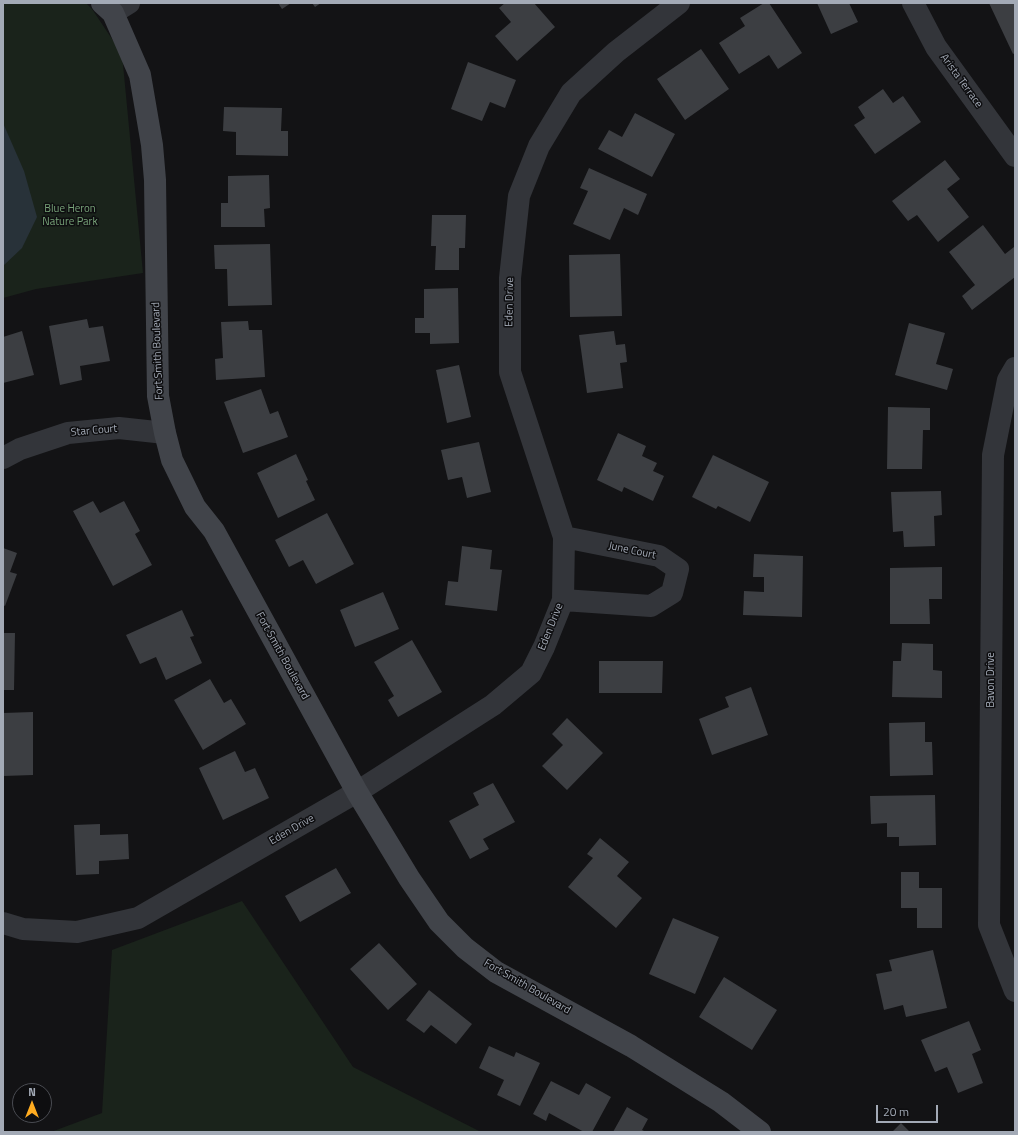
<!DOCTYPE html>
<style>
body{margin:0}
#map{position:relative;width:1018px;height:1135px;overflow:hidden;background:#131315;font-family:"Titillium Web",sans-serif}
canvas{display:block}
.frame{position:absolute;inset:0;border:4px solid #a3aab6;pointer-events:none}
.north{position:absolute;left:12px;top:1083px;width:40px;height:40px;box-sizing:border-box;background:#0e0e10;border:1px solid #4a4c52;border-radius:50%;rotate:0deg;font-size:11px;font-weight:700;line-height:16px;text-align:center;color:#a3aab6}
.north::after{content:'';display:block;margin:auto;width:14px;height:18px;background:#ffac20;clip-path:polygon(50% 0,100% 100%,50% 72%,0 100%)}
.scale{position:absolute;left:876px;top:1105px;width:62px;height:18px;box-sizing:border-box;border:2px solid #a3aab6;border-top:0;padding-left:5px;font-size:12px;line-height:14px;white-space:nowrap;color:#a3aab6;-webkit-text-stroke:3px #0e0e10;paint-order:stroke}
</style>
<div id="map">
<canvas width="1018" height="1135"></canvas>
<div class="frame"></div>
<div class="north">N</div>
<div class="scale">20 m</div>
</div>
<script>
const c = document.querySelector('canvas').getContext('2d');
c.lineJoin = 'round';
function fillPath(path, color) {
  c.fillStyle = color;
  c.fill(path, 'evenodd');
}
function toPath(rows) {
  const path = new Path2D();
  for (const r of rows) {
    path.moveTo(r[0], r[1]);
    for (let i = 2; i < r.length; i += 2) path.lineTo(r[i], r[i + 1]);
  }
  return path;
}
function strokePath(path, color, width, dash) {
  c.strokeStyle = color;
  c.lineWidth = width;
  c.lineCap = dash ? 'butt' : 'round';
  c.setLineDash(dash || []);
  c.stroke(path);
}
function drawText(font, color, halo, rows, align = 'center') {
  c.font = font + ' "Titillium Web",sans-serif';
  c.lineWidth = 3;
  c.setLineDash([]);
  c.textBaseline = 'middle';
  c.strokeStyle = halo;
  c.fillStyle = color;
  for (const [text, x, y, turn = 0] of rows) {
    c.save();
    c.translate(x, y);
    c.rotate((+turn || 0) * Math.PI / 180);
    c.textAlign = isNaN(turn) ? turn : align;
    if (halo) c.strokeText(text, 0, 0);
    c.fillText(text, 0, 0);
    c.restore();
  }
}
fillPath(toPath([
 [3,3,86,3,92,9,122,54,143,273,36,289,3,298],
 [242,901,353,1067,481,1132,51,1132,102,1113,112,950]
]), '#1a231b');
fillPath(toPath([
 [3,123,24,171,37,217,22,248,3,266]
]), '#283239');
fillPath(toPath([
 [278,3,291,3,282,9],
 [312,3,321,3,315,7],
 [505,3,534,3,555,27,517,61,495,36,511,22,499,8],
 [764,3,769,3,802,53,778,69,769,55,739,74,719,43,745,26,740,18],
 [817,3,849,3,858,22,831,34],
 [989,3,1015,3,1015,53,1013,54],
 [701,49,729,89,685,120,657,79],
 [468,62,516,80,505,108,490,102,482,121,451,109],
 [883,89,893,103,903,96,921,122,875,154,854,125,865,118,858,107],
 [224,107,282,108,281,131,288,131,288,156,236,155,236,132,223,131],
 [635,113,675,134,652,177,598,149,609,130,622,137],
 [945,160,960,179,947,189,969,217,938,242,917,215,908,221,892,201],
 [589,168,647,194,638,215,624,208,610,240,573,224,588,191,580,188],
 [269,175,270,208,264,209,265,227,221,227,221,203,228,203,228,176],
 [432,215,466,215,465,248,459,248,459,270,435,270,436,246,431,246],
 [983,225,1005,254,1014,247,1015,249,1015,277,972,310,962,296,975,285,949,252],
 [270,244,272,305,228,306,227,269,215,269,214,245],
 [620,254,622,316,570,317,569,255],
 [458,288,459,343,430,344,430,333,415,333,415,318,424,318,424,289],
 [87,319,89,328,103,326,110,361,80,366,82,380,60,385,49,326],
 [248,321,249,330,262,330,265,377,216,380,215,359,223,358,221,322],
 [909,323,945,333,936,364,953,369,947,390,895,375],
 [22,331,34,375,3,383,3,337],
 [614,331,616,345,625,344,627,362,620,363,623,388,587,393,579,335],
 [459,365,471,417,447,423,436,370],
 [261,389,270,414,278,411,288,437,243,453,224,402],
 [888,407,930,408,930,430,923,430,922,469,887,469],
 [618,433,646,446,642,456,657,463,653,471,664,476,653,501,624,487,622,492,597,480],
 [479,442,491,492,467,498,462,477,448,480,441,450],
 [296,454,308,480,306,481,315,500,278,518,257,473],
 [713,455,769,482,750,522,718,506,716,509,692,497],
 [941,491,942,515,934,516,935,546,904,547,903,531,893,532,891,492],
 [93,501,100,513,124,501,140,531,135,534,152,565,113,586,73,511],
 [327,513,354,564,316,584,303,560,289,567,275,540],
 [462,546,492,550,490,569,502,570,497,611,445,605,448,581,458,582],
 [3,548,17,553,10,572,17,574,5,606,3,605],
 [754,554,803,556,802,617,743,615,744,591,764,592,764,577,753,577],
 [942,567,942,599,929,599,930,624,890,624,890,568],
 [383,592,399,629,355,647,340,610],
 [182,610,194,636,190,637,202,663,166,680,156,657,140,664,126,635],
 [3,633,15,633,14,690,3,690],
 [412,640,442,692,398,717,388,700,394,696,374,662],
 [902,643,933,644,933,670,942,671,942,698,892,697,893,661,901,661],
 [599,661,663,661,662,693,599,693],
 [210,679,224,703,231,699,246,724,203,750,174,700],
 [751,687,768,735,712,755,699,719,729,707,725,697],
 [33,712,33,775,3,776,3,713],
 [567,718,603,753,567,790,542,766,563,745,552,734],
 [925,722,925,742,932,742,933,775,890,776,889,723],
 [235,751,245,772,255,768,269,798,223,820,199,768],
 [493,783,515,822,483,839,489,849,470,859,449,821,479,805,473,793],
 [935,795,936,845,899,846,899,837,887,837,887,823,871,824,870,796],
 [100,824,100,835,128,834,129,859,99,861,99,874,76,875,74,825],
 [600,838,629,862,617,876,642,898,616,928,568,887,593,858,587,854],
 [336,868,351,893,300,922,285,896],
 [901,872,919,872,919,888,942,888,942,928,917,928,917,908,901,908],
 [673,918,719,937,695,994,649,974],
 [379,943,417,984,388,1010,350,969],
 [933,950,947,1008,906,1017,903,1005,884,1010,876,974,892,971,889,960],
 [724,977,777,1010,752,1050,699,1017],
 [429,990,472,1024,456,1044,431,1025,424,1033,406,1020],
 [969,1021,981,1050,972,1054,983,1083,958,1093,947,1067,935,1072,921,1040],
 [489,1046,514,1057,516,1052,540,1063,520,1106,497,1095,504,1080,479,1068],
 [551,1081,579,1095,586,1083,611,1097,592,1132,584,1132,549,1113,546,1121,533,1114],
 [627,1107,648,1119,642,1130,646,1132,613,1132],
 [901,1123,910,1132,892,1132]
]), '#3c3e42');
strokePath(toPath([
 [913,3,936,47,1015,156],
 [113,13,129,3],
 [1015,368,1008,380,993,455,989,925,1015,991],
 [3,458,20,449,68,433,119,428,165,433],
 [563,600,651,606,672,593,678,569,659,556,564,537],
 [3,923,23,929,77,932,138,918,357,792,493,705,531,673,544,647,563,600,564,537,510,372,510,278,519,196,539,146,571,93,616,52,679,3]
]), '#33353a', 22);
strokePath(toPath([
 [102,3,113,13,140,75,152,145,155,180,158,396,165,433,172,460,195,507,214,531,357,792,409,878,439,922,465,948,496,972,631,1046,721,1102,760,1132]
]), '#41444a', 22);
drawText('11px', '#a3aab6', '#0e0e10', [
 ["Arista Terrace",961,81,54],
 ["Eden Drive",510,302,-89],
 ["Fort Smith Boulevard",158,351,-92],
 ["Star Court",94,431,-5],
 ["June Court",632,551,12],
 ["Eden Drive",551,627,-68],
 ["Fort Smith Boulevard",282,656,61],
 ["Bavon Drive",991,680,-90],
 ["Eden Drive",292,830,-30],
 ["Fort Smith Boulevard",527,987,30]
]);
drawText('11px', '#78a379', '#0e0e10', [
 ["Blue Heron",70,209],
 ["Nature Park",70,222]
]);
</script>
